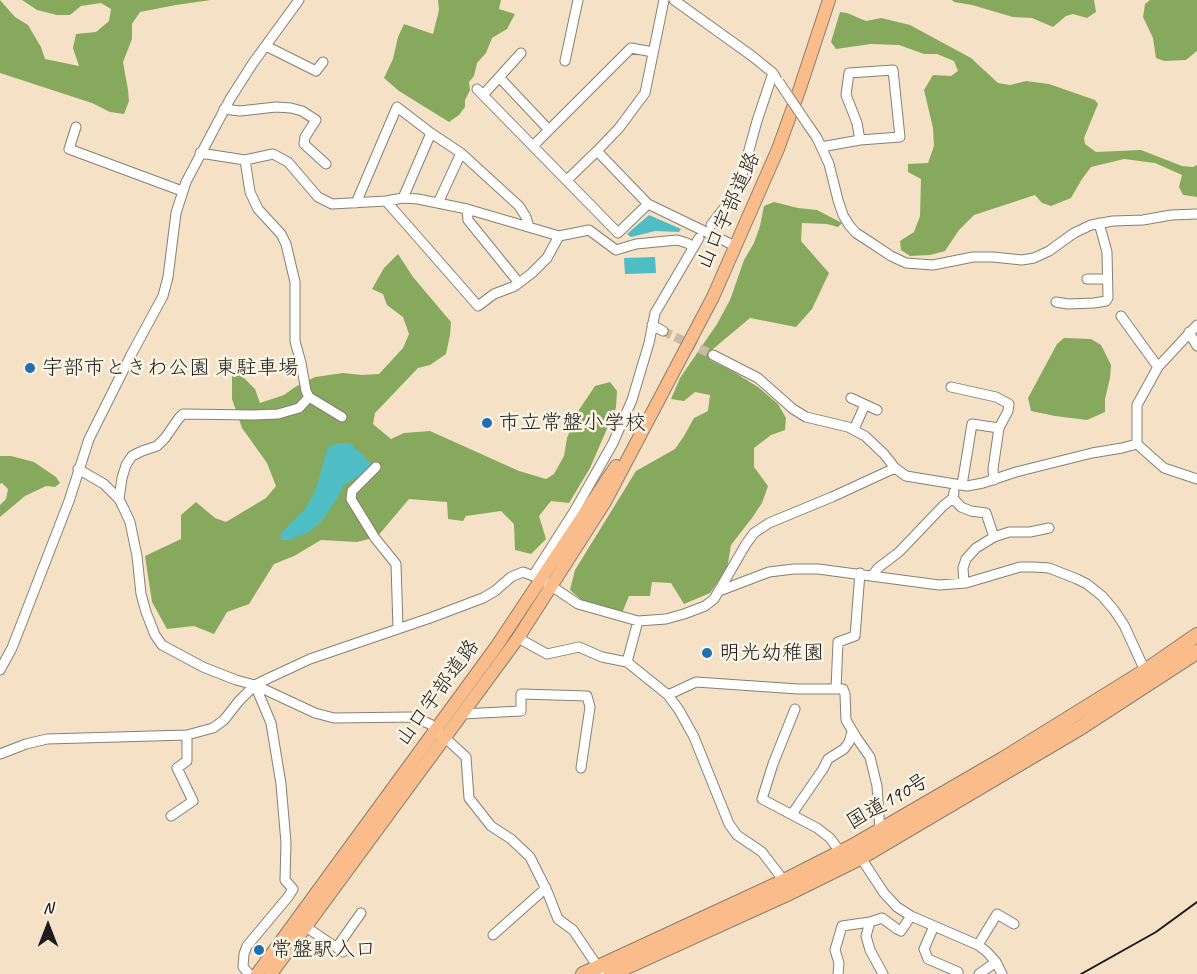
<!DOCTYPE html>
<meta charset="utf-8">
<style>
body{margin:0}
#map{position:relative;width:1197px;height:974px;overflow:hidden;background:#f5e2c6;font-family:Caveat,sans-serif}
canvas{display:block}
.north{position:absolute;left:18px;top:896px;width:60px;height:60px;-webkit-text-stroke:4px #fcf5e5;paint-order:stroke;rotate:0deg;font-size:16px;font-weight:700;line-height:24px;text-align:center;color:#1c1c1c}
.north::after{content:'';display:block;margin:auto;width:21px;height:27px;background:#1c1c1c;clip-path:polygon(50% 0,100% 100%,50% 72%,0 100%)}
</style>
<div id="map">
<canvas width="1197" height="974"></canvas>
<div class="north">N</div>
</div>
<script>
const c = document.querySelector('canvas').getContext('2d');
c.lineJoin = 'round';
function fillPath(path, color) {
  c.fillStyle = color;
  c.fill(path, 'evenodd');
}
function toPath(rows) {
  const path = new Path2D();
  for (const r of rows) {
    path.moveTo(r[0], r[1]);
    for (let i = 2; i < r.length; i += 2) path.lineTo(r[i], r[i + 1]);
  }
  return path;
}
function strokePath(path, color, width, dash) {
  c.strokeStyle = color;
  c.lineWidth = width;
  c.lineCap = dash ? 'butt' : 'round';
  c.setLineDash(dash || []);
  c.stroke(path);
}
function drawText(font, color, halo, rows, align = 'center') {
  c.font = font + ' Caveat,"Klee One",sans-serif';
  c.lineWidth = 5;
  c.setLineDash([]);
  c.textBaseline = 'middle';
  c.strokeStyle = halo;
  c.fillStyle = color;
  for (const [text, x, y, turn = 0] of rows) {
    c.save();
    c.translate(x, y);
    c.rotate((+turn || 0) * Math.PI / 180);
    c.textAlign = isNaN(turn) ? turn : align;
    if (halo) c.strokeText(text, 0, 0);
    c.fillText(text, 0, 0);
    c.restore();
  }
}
fillPath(toPath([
 [0,0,15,17,28,25,41,47,45,59,79,66,73,48,76,34,96,32,109,21,111,9,101,3,81,6,70,15,57,15,37,10,22,0,211,0,176,5,140,12,132,24,132,39,123,62,128,90,129,101,124,114,110,112,92,103,0,73],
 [438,0,501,0,499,9,515,14,507,29,492,38,486,53,477,63,474,76,469,82,470,90,465,100,465,107,459,115,449,122,399,91,384,78,393,59,398,37,404,24,433,34,439,10],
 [952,0,1094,0,1096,12,1087,18,1073,14,1066,16,1053,27,1032,18,1013,17,972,5,954,2],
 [1150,0,1197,0,1197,51,1186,60,1164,61,1156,58,1153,38,1143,17,1145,4],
 [840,12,847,13,866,21,881,18,910,25,971,58,998,83,1010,85,1026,81,1049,84,1095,100,1098,104,1084,138,1085,144,1096,152,1141,150,1182,166,1193,167,1197,165,1197,197,1183,195,1179,187,1182,175,1155,163,1124,159,1091,167,1082,179,1071,198,1051,206,1042,203,1035,195,974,215,959,230,945,251,930,255,910,256,901,250,900,241,914,232,920,216,921,179,908,172,908,164,928,163,934,146,933,128,924,90,933,75,951,76,958,71,954,61,937,54,924,54,899,45,871,44,836,49,831,42],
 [774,202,798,208,817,210,842,223,838,227,827,224,802,223,801,241,829,273,812,309,796,327,750,318,713,349,710,360,734,372,758,387,778,404,786,418,785,430,771,435,754,448,754,467,768,486,762,503,752,518,731,545,727,569,710,593,684,604,671,583,652,582,650,596,629,596,622,613,585,603,570,590,575,570,636,471,675,449,684,436,694,418,708,411,710,395,695,392,684,401,671,399,680,378,717,324,730,300,744,260,754,243,760,226,764,206],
 [398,254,413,277,451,322,450,335,446,354,430,365,418,368,375,413,373,424,391,439,404,433,430,431,519,471,546,479,554,474,564,456,567,438,577,413,595,386,610,382,617,391,616,408,590,468,569,503,551,501,539,516,546,539,531,554,515,550,514,524,501,511,466,516,463,521,448,519,447,502,409,499,377,537,357,542,321,540,294,556,274,564,249,604,227,612,214,634,194,626,167,629,152,602,145,556,181,539,181,515,196,502,215,518,226,522,266,498,276,486,267,463,242,428,232,399,232,374,240,374,255,389,260,403,284,395,295,387,315,377,343,373,362,375,379,374,403,348,409,334,403,317,387,305,383,294,372,289,384,268],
 [1064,338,1091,339,1101,345,1111,365,1110,378,1105,399,1105,412,1087,420,1055,416,1031,411,1028,398,1057,344],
 [0,456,11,456,34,462,56,477,60,483,55,487,46,486,25,496,0,517,0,505,6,499,8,489,2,483,0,484]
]), '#86a95d');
fillPath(toPath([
 [649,215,681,229,679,232,655,231,631,237,627,234],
 [655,257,656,273,625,274,624,258],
 [339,443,349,443,372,464,371,469,344,485,334,504,320,523,309,532,289,540,280,540,282,532,305,509,316,489,328,447]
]), '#4fbdc4');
strokePath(toPath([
 [663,331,713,355]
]), '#cabaa4', 9, [9, 4.5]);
const minor = toPath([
 [674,0,752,56,773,73,776,78],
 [266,46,316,71,323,62],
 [565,61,578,0],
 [499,77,549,130],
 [477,89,618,233,648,204],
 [483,95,521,53],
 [224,109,240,111,276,107,291,108,302,111,316,120,305,137,304,144,326,164],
 [808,125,817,138,829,164,838,200,843,215,849,225,856,233,870,242,891,256,906,263,933,265,973,257,993,257,1022,260,1034,258,1049,251,1074,233,1091,225,1113,221,1143,220,1171,215,1197,214],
 [76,127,69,149,182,191],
 [533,146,631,48,653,52],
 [821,147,860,140,900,137,893,70,849,73,846,95,857,123,860,140],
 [597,151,648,204,735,246],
 [200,153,245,160,273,154,288,162,318,197,332,204,386,201,403,198,418,199,467,209,559,236,547,258,532,273,515,286,494,294,478,306,386,201],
 [245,160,250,192,258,209,281,234,286,244,295,282,295,341,301,363,306,391,309,397,342,417],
 [567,180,597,151,619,128,645,93,664,0],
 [403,198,431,133],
 [356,203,397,107,431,133,461,153,519,206,526,217,529,227],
 [438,203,461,153],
 [467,209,468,220,519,283],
 [711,225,738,190,757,121,773,73],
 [559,236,589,230,616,250,636,244,677,240,687,243,693,247],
 [1087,279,1107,279],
 [1056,302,1068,304,1094,303,1106,301,1108,298,1107,252,1099,223],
 [1121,316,1158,367],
 [652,325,663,331],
 [1197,325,1158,367,1137,405,1137,444,1164,468,1197,479],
 [1189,332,1197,346],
 [713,355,758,378,793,409,806,417,848,427,865,436,884,454,895,468,906,476,967,486,983,483,1016,472,1092,453,1122,448,1137,444],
 [951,387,996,397,1009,404,1008,411,999,428,993,469,994,480],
 [851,398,877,410],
 [854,429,865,405],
 [376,467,352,491,351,499,375,538,396,564,398,628],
 [78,469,104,484,119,499,124,509,130,522,137,556,141,594,146,612,155,635,162,645,203,667,236,680,255,685,315,713,334,718,412,717,430,724,466,757,469,798,491,826,511,839,530,857,547,891,558,919,573,930,598,967,601,970],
 [962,485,972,424,999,428],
 [954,492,953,498,961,507,971,511,986,513,994,537],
 [119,499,122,478,126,465,132,456,142,451,157,446,165,438,179,418,183,414,253,415,278,414,299,408,309,397],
 [533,576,575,510,613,443,632,400,649,343,655,313,699,238],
 [872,576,878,568,899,552,943,506,953,498],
 [964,583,963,568,966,559,976,548,994,537,1009,532,1030,532,1049,528],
 [719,591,769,572,794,569,818,569,939,585,966,583,1020,567,1034,567,1049,568,1077,579,1087,584,1102,596,1114,610,1124,625,1147,675],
 [638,621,627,662,668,695,679,710,694,737,729,824,737,835,762,852,784,881],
 [518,638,547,654,579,647,602,657,627,662],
 [0,670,12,648,69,501,89,439,131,355,163,296,168,277,176,213,186,182,230,99,253,63,299,0],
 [836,689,843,689,845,694,846,720,856,737,870,757,877,786,880,831],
 [668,695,696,682,798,689,836,689,838,642,855,636,860,573],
 [795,709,773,764,762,799,817,828,830,838,841,853],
 [462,714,521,711,521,694,587,696,590,707,581,768],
 [0,754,26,744,47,739,187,735,213,728,224,720,239,701,255,685,269,678,310,659,430,618,483,598,495,591,511,577,523,572,541,579,578,604,638,621,666,619,684,614,705,606,714,599,746,544,754,533,769,523,832,497,895,468],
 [792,814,823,769,828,759,844,749,849,742,852,732],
 [171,816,193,801,177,768,187,761,187,735],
 [859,855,884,893,897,907,911,916,978,945,987,952,996,962,1002,974],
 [934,926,924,949,928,959,958,972],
 [306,927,343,952],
 [493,935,546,888],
 [978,945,997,914,1014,924],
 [337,947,361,913],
 [249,974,243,967,244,954,247,946,288,897,293,889,285,880,286,843,281,784,271,723,255,685],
 [838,974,839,963,835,950,842,926,870,922],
 [883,974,870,950,866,936,870,922,882,918,897,929,901,931,911,916],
 [979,974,996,962]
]);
const major = toPath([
 [257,974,496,647,616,466],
 [271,974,518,638,605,502,713,297,778,149,800,88,829,0]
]);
const highway = toPath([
 [583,974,784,881,853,846,1003,759,1145,671,1197,635],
 [611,974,785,895,860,858,1080,728,1197,652]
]);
strokePath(minor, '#887f71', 11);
strokePath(major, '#887f71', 14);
strokePath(highway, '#887f71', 16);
strokePath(minor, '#fff', 9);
strokePath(major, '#f9bc8a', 12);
strokePath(highway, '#f9bc8a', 14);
strokePath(toPath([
 [1081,974,1156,932,1197,902]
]), '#1c1c1c', 2);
const minorBridge = toPath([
 [779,82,808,125]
]);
strokePath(minorBridge, '#887f71', 11, []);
strokePath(minorBridge, '#fff', 9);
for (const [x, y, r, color] of [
 [30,368,6,"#1f6fb2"],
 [487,423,6,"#1f6fb2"],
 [707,653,6,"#1f6fb2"],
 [259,950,6,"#1f6fb2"]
]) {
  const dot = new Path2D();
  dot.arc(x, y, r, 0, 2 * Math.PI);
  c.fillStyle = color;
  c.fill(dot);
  strokePath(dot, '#fcf5e5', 2);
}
drawText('21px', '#1c1c1c', '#fcf5e5', [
 ["山口宇部道路",729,211,-66],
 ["山口宇部道路",438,693,-54],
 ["国道190号",888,802,-30]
]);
drawText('21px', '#1c1c1c', '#fcf5e5', [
 ["宇部市ときわ公園 東駐車場",42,368],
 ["市立常盤小学校",499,423],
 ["明光幼稚園",719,653],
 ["常盤駅入口",271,950]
], 'left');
</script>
